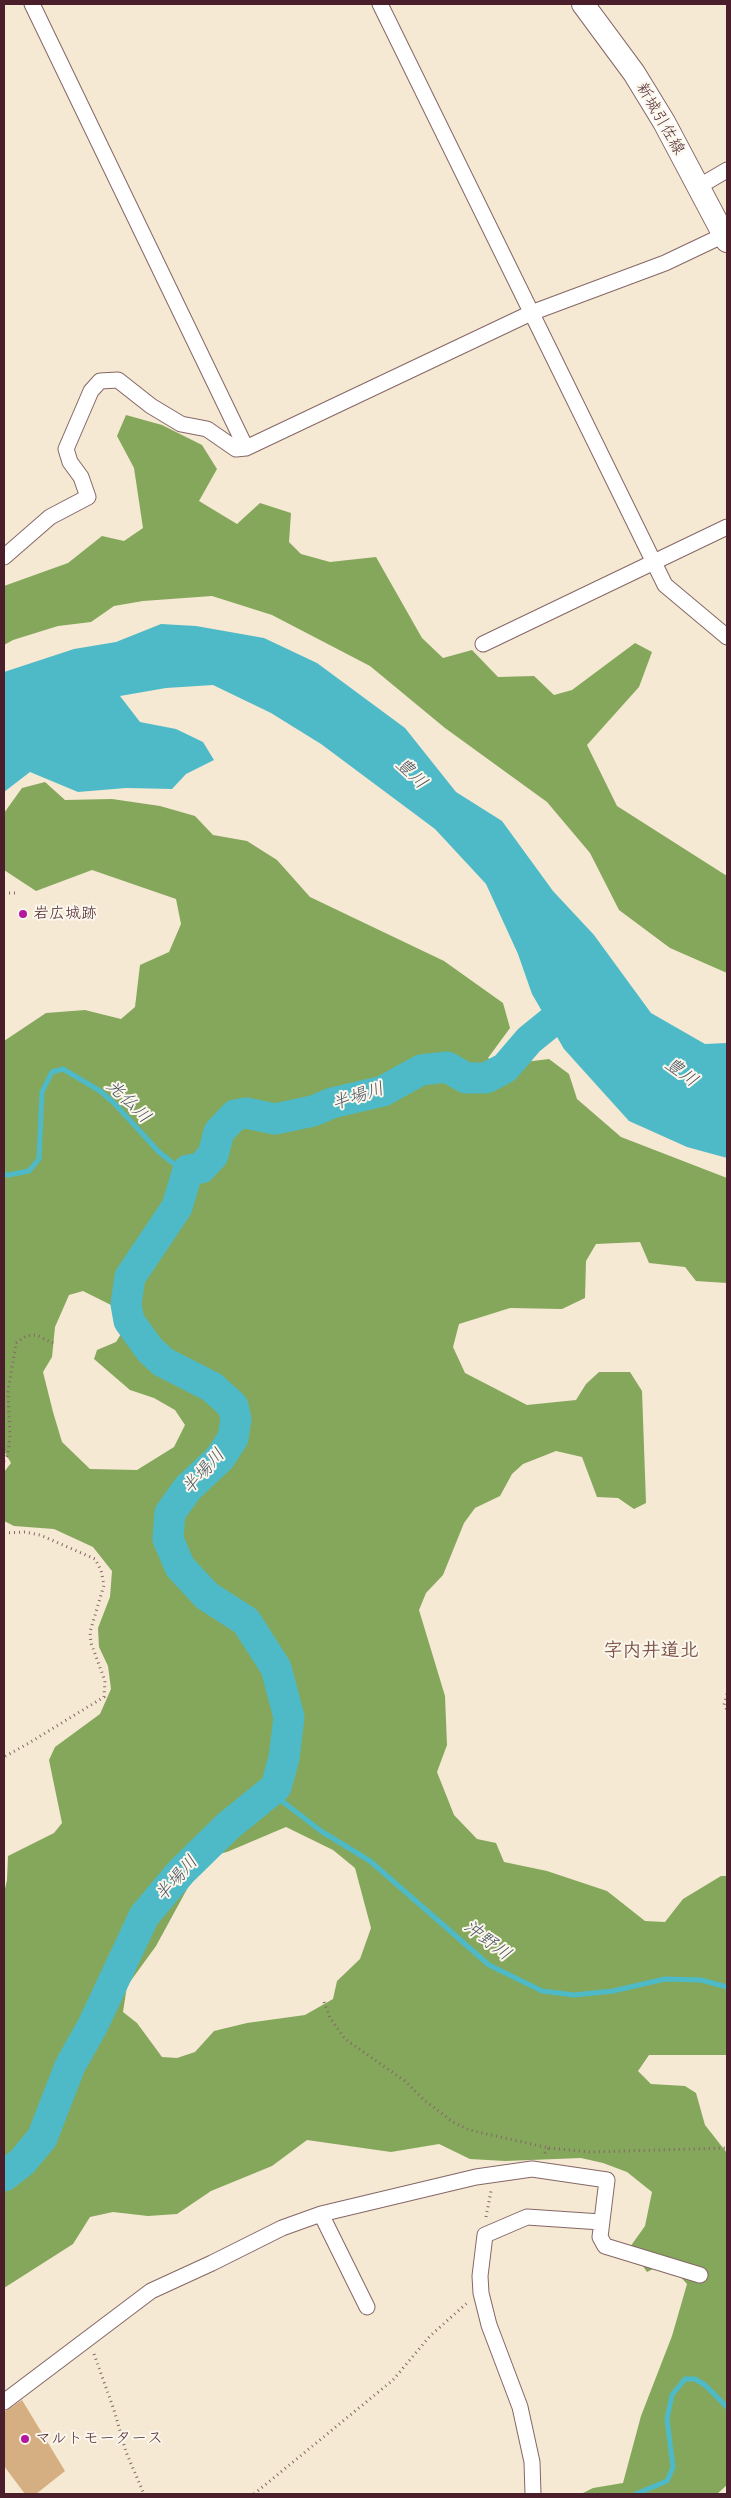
<!DOCTYPE html>
<meta charset="utf-8">
<style>
body{margin:0}
#map{position:relative;width:731px;height:2498px;overflow:hidden;background:#f5e9d3;font-family:Sriracha,sans-serif}
canvas{display:block}
.frame{position:absolute;inset:0;border:5px solid #4a1f2b;pointer-events:none}
</style>
<div id="map">
<canvas width="731" height="2498"></canvas>
<div class="frame"></div>
</div>
<script>
const c = document.querySelector('canvas').getContext('2d');
c.lineJoin = 'round';
function fillPath(path, color) {
  c.fillStyle = color;
  c.fill(path, 'evenodd');
}
function toPath(rows) {
  const path = new Path2D();
  for (const r of rows) {
    path.moveTo(r[0], r[1]);
    for (let i = 2; i < r.length; i += 2) path.lineTo(r[i], r[i + 1]);
  }
  return path;
}
function strokePath(path, color, width, dash) {
  c.strokeStyle = color;
  c.lineWidth = width;
  c.lineCap = dash ? 'butt' : 'round';
  c.setLineDash(dash || []);
  c.stroke(path);
}
function drawText(font, color, halo, rows, align = 'center') {
  c.font = font + ' Sriracha,"Klee One",sans-serif';
  c.lineWidth = 4;
  c.setLineDash([]);
  c.textBaseline = 'middle';
  c.strokeStyle = halo;
  c.fillStyle = color;
  for (const [text, x, y, turn = 0] of rows) {
    c.save();
    c.translate(x, y);
    c.rotate((+turn || 0) * Math.PI / 180);
    c.textAlign = isNaN(turn) ? turn : align;
    if (halo) c.strokeText(text, 0, 0);
    c.fillText(text, 0, 0);
    c.restore();
  }
}
fillPath(toPath([
 [126,415,162,425,202,445,217,469,199,501,237,524,260,503,291,513,289,542,301,554,330,562,376,557,422,638,443,658,472,650,498,677,534,676,554,695,572,690,635,643,652,652,639,687,587,745,617,806,727,876,727,973,670,948,619,910,590,853,547,802,445,728,370,666,272,615,212,596,143,601,114,606,91,622,58,626,13,640,4,645,4,586,68,563,102,536,124,541,143,528,134,468,117,436],
 [45,782,65,800,112,799,160,806,195,816,213,835,247,841,277,860,310,897,444,961,503,1003,510,1028,488,1058,500,1065,549,1059,569,1074,577,1099,621,1137,727,1178,727,1283,696,1281,685,1267,649,1263,640,1242,596,1244,586,1261,585,1298,562,1309,510,1308,459,1324,453,1347,465,1373,527,1405,576,1400,586,1384,599,1372,630,1372,642,1391,646,1503,634,1509,618,1498,597,1497,582,1457,556,1451,523,1464,512,1474,500,1496,475,1508,464,1523,443,1575,426,1593,419,1610,445,1696,447,1745,437,1772,454,1815,477,1839,496,1843,504,1862,547,1871,607,1891,645,1921,665,1922,683,1899,721,1876,727,1876,727,2055,649,2055,638,2071,651,2084,685,2086,696,2093,705,2125,727,2153,727,2485,717,2494,581,2494,593,2488,623,2483,641,2416,672,2336,687,2284,667,2262,647,2272,630,2247,645,2226,652,2192,627,2172,603,2163,581,2158,505,2161,470,2159,439,2144,391,2152,307,2140,272,2166,211,2191,177,2214,148,2216,113,2212,90,2217,73,2244,4,2288,4,1893,7,1880,8,1856,54,1833,62,1823,49,1760,55,1747,100,1714,111,1689,108,1666,99,1647,98,1628,110,1597,112,1571,93,1547,54,1529,14,1526,4,1521,4,1472,11,1463,4,1451,4,1041,46,1013,85,1010,121,1019,135,1007,140,965,169,952,181,924,176,899,92,870,36,891,4,870,4,813,22,788],
 [83,1291,111,1305,123,1331,116,1342,97,1350,94,1359,130,1390,154,1398,175,1410,185,1425,174,1447,137,1470,90,1469,62,1442,53,1412,43,1372,52,1357,55,1327,69,1295],
 [286,1827,333,1850,355,1868,371,1928,360,1959,337,1981,333,1999,305,2015,247,2023,214,2031,195,2052,177,2058,162,2057,137,2023,123,2012,127,1986,156,1946,204,1858,227,1852]
]), '#84a75c');
fillPath(toPath([
 [161,624,196,626,264,638,317,663,405,728,456,792,502,821,553,891,594,935,651,1013,705,1044,727,1043,727,1158,687,1147,629,1121,564,1049,532,994,518,954,486,884,435,829,321,744,271,713,213,685,166,688,120,696,140,722,176,729,203,742,214,760,186,774,172,789,126,788,78,792,30,772,4,792,4,672,74,649,116,642]
]), '#4ebac8');
strokePath(toPath([
 [4,1174,8,1175,29,1171,39,1159,42,1092,52,1072,63,1069,100,1091,114,1103,159,1152,178,1167,188,1170],
 [276,1787,282,1801,321,1831,370,1861,489,1965,542,1991,574,1995,613,1991,665,1979,701,1980,727,1987],
 [636,2494,667,2481,673,2467,667,2419,672,2395,685,2379,695,2379,705,2385,727,2407]
]), '#4ebac8', 5);
strokePath(toPath([
 [4,2176,22,2162,42,2138,70,2066,93,2025,144,1916,181,1872,228,1826,276,1787,284,1758,289,1717,276,1668,246,1621,207,1596,180,1567,168,1539,170,1513,188,1488,220,1458,233,1438,236,1419,233,1406,212,1387,163,1362,150,1350,129,1321,126,1304,130,1277,177,1207,188,1170,201,1168,213,1155,219,1132,235,1115,246,1113,275,1119,313,1111,332,1103,383,1091,421,1070,447,1067,466,1078,486,1078,505,1068,529,1040,582,997]
]), '#4ebac8', 31);
fillPath(toPath([
 [22,2400,65,2471,36,2494,25,2494,4,2466,4,2412]
]), '#d5af81');
const street = toPath([
 [32,4,246,448],
 [380,4,665,585,727,637],
 [698,187,727,170],
 [4,557,50,517,88,497,81,477,70,462,66,449,91,391,100,381,118,380,151,406,181,424,207,429,236,449,246,448,531,313,665,263,724,235],
 [483,644,727,527],
 [321,2214,367,2307],
 [4,2402,151,2291,212,2263,282,2228,321,2214,476,2177,532,2169,607,2180,600,2237,605,2246,700,2275],
 [533,2494,532,2462,520,2407,489,2325,481,2293,480,2276,485,2235,527,2217,601,2222]
]);
const secondary = toPath([
 [583,4,634,73,664,122,727,241]
]);
strokePath(street, '#866666', 17);
strokePath(secondary, '#866666', 24);
strokePath(toPath([
 [4,893,17,893],
 [4,1461,8,1454,10,1436,8,1392,16,1343,26,1336,36,1335,53,1343],
 [4,1533,25,1532,40,1535,95,1559,101,1570,104,1585,90,1632,91,1643,105,1681,104,1697,29,1743,4,1757],
 [727,1694,724,1705,727,1710],
 [324,2002,330,2018,345,2039,405,2081,424,2100,453,2122,469,2130,549,2148,544,2154],
 [549,2148,589,2152,727,2148],
 [486,2217,491,2191],
 [94,2354,114,2410,126,2452,144,2494],
 [254,2494,393,2380,430,2336,467,2303]
]), '#866666', 3, [1, 4]);
strokePath(street, '#fff', 15);
strokePath(secondary, '#fff', 22);
for (const [x, y, r, color] of [
 [23,914,5,"#b5179e"],
 [25,2439,5,"#b5179e"]
]) {
  const dot = new Path2D();
  dot.arc(x, y, r, 0, 2 * Math.PI);
  c.fillStyle = color;
  c.fill(dot);
  strokePath(dot, '#fbf7ec', 2);
}
drawText('16px', '#4a1f2b', '#fbf7ec', [
 ["新城引佐線",660,119,60]
]);
drawText('16px', '#4a1f2b', '#fbf7ec', [
 ["岩広城跡",33,914],
 ["マルトモータース",35,2439]
], 'left');
drawText('italic 18px', '#4b5562', '#fbf7ec', [
 ["豊川",411,774,44],
 ["豊川",681,1073,37],
 ["半場川",358,1097,-18],
 ["光仏川",128,1102,44],
 ["半場川",204,1472,-48],
 ["半場川",177,1879,-48],
 ["沖野川",487,1941,37]
]);
drawText('bold 19px', '#7b5149', '#fbf7ec', [
 ["字内井道北",651,1651]
]);
</script>
